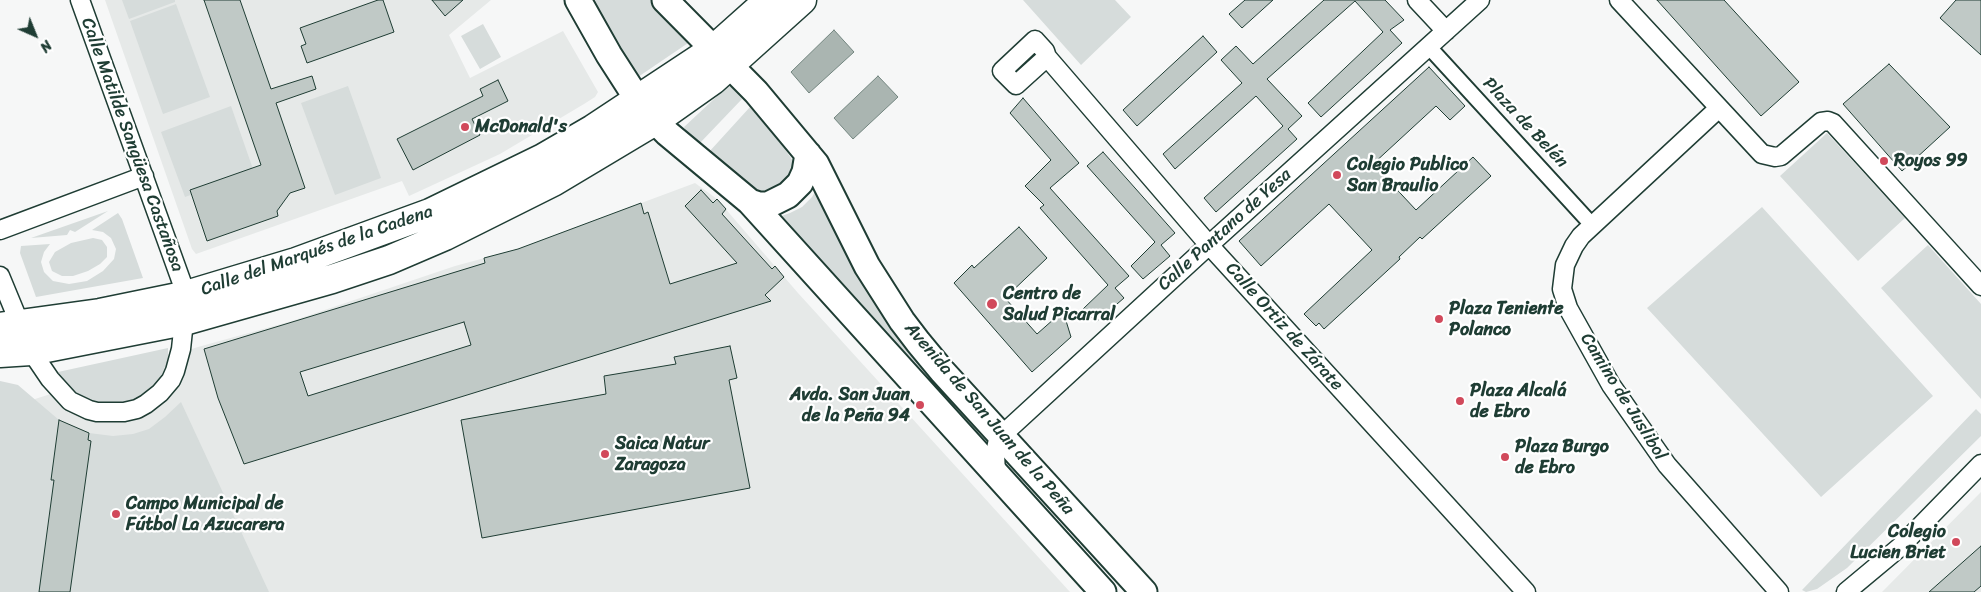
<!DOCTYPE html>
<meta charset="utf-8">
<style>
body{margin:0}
#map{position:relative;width:1981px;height:592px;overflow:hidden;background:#f6f7f7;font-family:Sriracha,sans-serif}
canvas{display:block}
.north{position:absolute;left:10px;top:10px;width:50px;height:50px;-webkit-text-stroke:4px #fff;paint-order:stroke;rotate:136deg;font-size:14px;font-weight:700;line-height:20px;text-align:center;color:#1f3d34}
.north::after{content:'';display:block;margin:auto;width:18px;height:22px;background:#1f3d34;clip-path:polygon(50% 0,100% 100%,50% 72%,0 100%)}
</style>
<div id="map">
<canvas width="1981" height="592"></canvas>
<div class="north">N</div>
</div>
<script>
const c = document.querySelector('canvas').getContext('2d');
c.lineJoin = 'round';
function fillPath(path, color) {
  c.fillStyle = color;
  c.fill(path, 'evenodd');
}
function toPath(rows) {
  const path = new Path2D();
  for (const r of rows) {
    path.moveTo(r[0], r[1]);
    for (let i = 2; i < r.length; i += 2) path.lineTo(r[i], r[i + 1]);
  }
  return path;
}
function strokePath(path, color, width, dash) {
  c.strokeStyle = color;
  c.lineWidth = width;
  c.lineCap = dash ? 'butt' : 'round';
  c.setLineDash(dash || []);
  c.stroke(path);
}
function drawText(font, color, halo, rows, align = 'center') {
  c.font = font + ' Sriracha,sans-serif';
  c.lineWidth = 4.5;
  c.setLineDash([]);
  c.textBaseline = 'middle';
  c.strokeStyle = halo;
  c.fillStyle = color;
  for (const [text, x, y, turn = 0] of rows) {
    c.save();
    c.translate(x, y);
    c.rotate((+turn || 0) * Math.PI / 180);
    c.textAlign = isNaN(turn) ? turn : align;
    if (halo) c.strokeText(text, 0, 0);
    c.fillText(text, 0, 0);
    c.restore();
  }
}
fillPath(toPath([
 [105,0,491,0,449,35,470,78,563,31,598,92,595,97,584,104,500,154,409,196,402,181,196,254,192,249],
 [695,183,717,199,798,293,1070,592,0,592,0,403,35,399,198,347,292,321,455,266,518,249],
 [1981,492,1981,592,1882,592]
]), '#e6e9e8');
fillPath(toPath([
 [122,0,175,0,175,2,129,19],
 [593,0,656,0,694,39,635,79,590,6],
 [1023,0,1115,0,1131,17,1081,65],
 [176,4,210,97,163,114,130,21],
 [483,24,501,57,480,69,461,36],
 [348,86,381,178,335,195,301,103],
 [728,86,730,86,742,99,699,144,689,135,684,127],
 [231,106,254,172,185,197,161,132],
 [750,107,784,148,793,161,793,168,788,181,767,192,760,192,751,188,709,152],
 [1827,133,1905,218,1858,261,1780,176],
 [816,190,990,436,982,452,773,219,790,213,802,207,812,197],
 [1762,207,1933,396,1821,497,1647,308],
 [108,211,75,232,70,230,67,235,31,238],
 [118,213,122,219,143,278,36,297,20,253,21,246,50,244,44,252,41,262,44,272,53,281,69,284,87,281,103,271,114,259,116,249,111,238,103,232,92,230],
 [93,238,102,240,107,247,107,257,100,264,88,271,73,276,62,276,52,271,49,262,55,252,71,243],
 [1928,245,1981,304,1981,399,1881,288],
 [168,348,168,360,159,380,150,390,131,402,106,404,84,399,72,391,63,381,58,372],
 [0,381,18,385,59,420,89,433,113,436,133,434,149,429,165,417,181,402,269,592,0,592],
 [1976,409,1981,414,1981,436,1847,568,1817,589,1806,592,1802,590]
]), '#d6dcdb');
const water = toPath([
 [834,30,854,52,809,93,791,72,834,30],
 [878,76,898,97,853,139,834,118,878,76]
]);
fillPath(water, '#aab5b1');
strokePath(water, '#72857f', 1);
const building = toPath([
 [204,0,240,0,271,89,312,76,316,89,276,103,305,188,290,193,277,211,278,216,207,241,190,190,261,165,204,0],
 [378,0,383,0,394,32,307,63,301,46,306,44,300,28,378,0],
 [432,0,463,0,445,16,432,0],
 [1245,0,1273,0,1242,28,1229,14,1245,0],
 [1324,0,1385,0,1404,20,1390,30,1402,43,1321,117,1308,103,1383,32,1355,1,1267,79,1302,116,1288,129,1297,139,1216,212,1204,198,1283,126,1256,96,1175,169,1163,154,1242,83,1221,60,1236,46,1253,64,1324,0],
 [1657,0,1724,0,1799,82,1761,116,1657,0],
 [1956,0,1981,0,1981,55,1940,18,1956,0],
 [1203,36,1217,52,1137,126,1123,110,1203,36],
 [1889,64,1950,127,1902,171,1843,104,1889,64],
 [1429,67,1465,106,1450,120,1436,106,1373,164,1416,210,1473,157,1491,176,1422,239,1420,237,1399,257,1400,259,1324,329,1319,323,1316,326,1304,314,1372,250,1329,204,1261,266,1239,241,1429,67],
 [498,80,508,101,472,119,480,135,413,170,397,139,483,96,480,89,498,80],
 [1023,98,1079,163,1050,188,1129,276,1115,288,1124,298,1096,322,1083,309,1108,285,1040,208,1044,205,1025,186,1051,160,1010,113,1023,98],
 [1103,152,1175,233,1161,245,1170,256,1143,279,1131,266,1155,242,1087,166,1103,152],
 [701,190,713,203,717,199,726,209,722,214,772,269,775,266,784,277,765,295,771,301,244,464,218,398,204,349,485,263,484,258,518,249,641,203,644,214,648,212,670,284,737,263,685,206,701,190],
 [464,322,471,345,308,396,300,372,464,322],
 [1019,227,1047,258,1005,298,1037,334,1063,311,1071,337,1032,372,954,283,972,265,974,268,1019,227],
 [730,346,737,378,729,380,750,488,482,538,461,420,606,394,604,376,676,364,674,357,730,346],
 [59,420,89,433,88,440,91,441,70,592,39,592,54,480,51,480,59,420],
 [1981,546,1981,586,1974,592,1929,592,1981,546]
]);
fillPath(building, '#c0c9c6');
strokePath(building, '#1f3d34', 1);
const pedestrian = toPath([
 [1429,47,1593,226]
]);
const minor = toPath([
 [1417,0,1446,31],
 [1619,0,1762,154,1775,157,1781,156,1821,122,1828,121,1833,123,1981,286],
 [1047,57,1016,85,1002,71,1035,40,1045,51,1047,57,1209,245,1526,592],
 [1719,108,1581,236,1574,246,1565,265,1562,289,1568,308,1611,385,1667,465,1779,592],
 [0,230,144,176],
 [0,276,31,351,50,379,70,401,89,410,97,412,124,412,137,409,146,404,160,393,171,380,175,371,181,349,184,321,182,283,80,0],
 [996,474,995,454,997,444,1001,436,1209,245,1480,0],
 [1846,592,1900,547,1981,464]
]);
const secondary = toPath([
 [578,0,609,55,645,111,667,133,750,202,1103,592],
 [665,0,756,92,816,164,867,266,902,321,918,342,942,371,1144,592],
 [750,202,759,205,768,205,788,195,800,183,805,172,808,154]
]);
const primary = toPath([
 [0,327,100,313,183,296,296,262,430,213,543,158,593,129,714,49,769,0],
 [0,353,31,351,184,321,332,279,389,260,445,236,553,182,655,121,713,80,802,0]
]);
strokePath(pedestrian, '#1f3d34', 18);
strokePath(minor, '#1f3d34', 21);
strokePath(secondary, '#1f3d34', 29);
strokePath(primary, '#1f3d34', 31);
strokePath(pedestrian, '#fff', 14);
strokePath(minor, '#fff', 18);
strokePath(secondary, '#fff', 25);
strokePath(primary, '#fff', 28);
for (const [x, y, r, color] of [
 [465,127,5,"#d1495b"],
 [1884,161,5,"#d1495b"],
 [1337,175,5,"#d1495b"],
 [992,304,6,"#d1495b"],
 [1439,319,5,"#d1495b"],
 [1460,401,5,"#d1495b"],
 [920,405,5,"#d1495b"],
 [605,454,5,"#d1495b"],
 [1505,457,5,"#d1495b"],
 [116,514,5,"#d1495b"],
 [1956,542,5,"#d1495b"]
]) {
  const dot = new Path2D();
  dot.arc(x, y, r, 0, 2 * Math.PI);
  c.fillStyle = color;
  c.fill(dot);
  strokePath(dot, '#fff', 2);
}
drawText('18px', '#1f3d34', '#fff', [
 ["Plaza de Belén",1525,123,47],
 ["Calle Matilde Sangüesa Castañosa",132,145,70],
 ["Calle Pantano de Yesa",1225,230,-42],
 ["Calle del Marqués de la Cadena",317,251,-19],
 ["Calle Ortiz de Zárate",1284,327,48],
 ["Camino de Juslibol",1623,397,58],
 ["Avenida de San Juan de la Peña",989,419,49]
]);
drawText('bold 18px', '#1f3d34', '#fff', [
 ["McDonald's",475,127],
 ["Royos 99",1894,161],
 ["Colegio Publico",1347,165],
 ["San Braulio",1347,186],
 ["Centro de",1003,294],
 ["Salud Picarral",1003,315],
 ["Plaza Teniente",1449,309],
 ["Polanco",1449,330],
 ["Plaza Alcalá",1470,391],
 ["de Ebro",1470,412],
 ["Avda. San Juan",910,395,"right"],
 ["de la Peña 94",910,416,"right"],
 ["Saica Natur",615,444],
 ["Zaragoza",615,465],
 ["Plaza Burgo",1515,447],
 ["de Ebro",1515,468],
 ["Campo Municipal de",126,504],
 ["Fútbol La Azucarera",126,525],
 ["Colegio",1946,532,"right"],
 ["Lucien Briet",1946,553,"right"]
], 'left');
</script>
